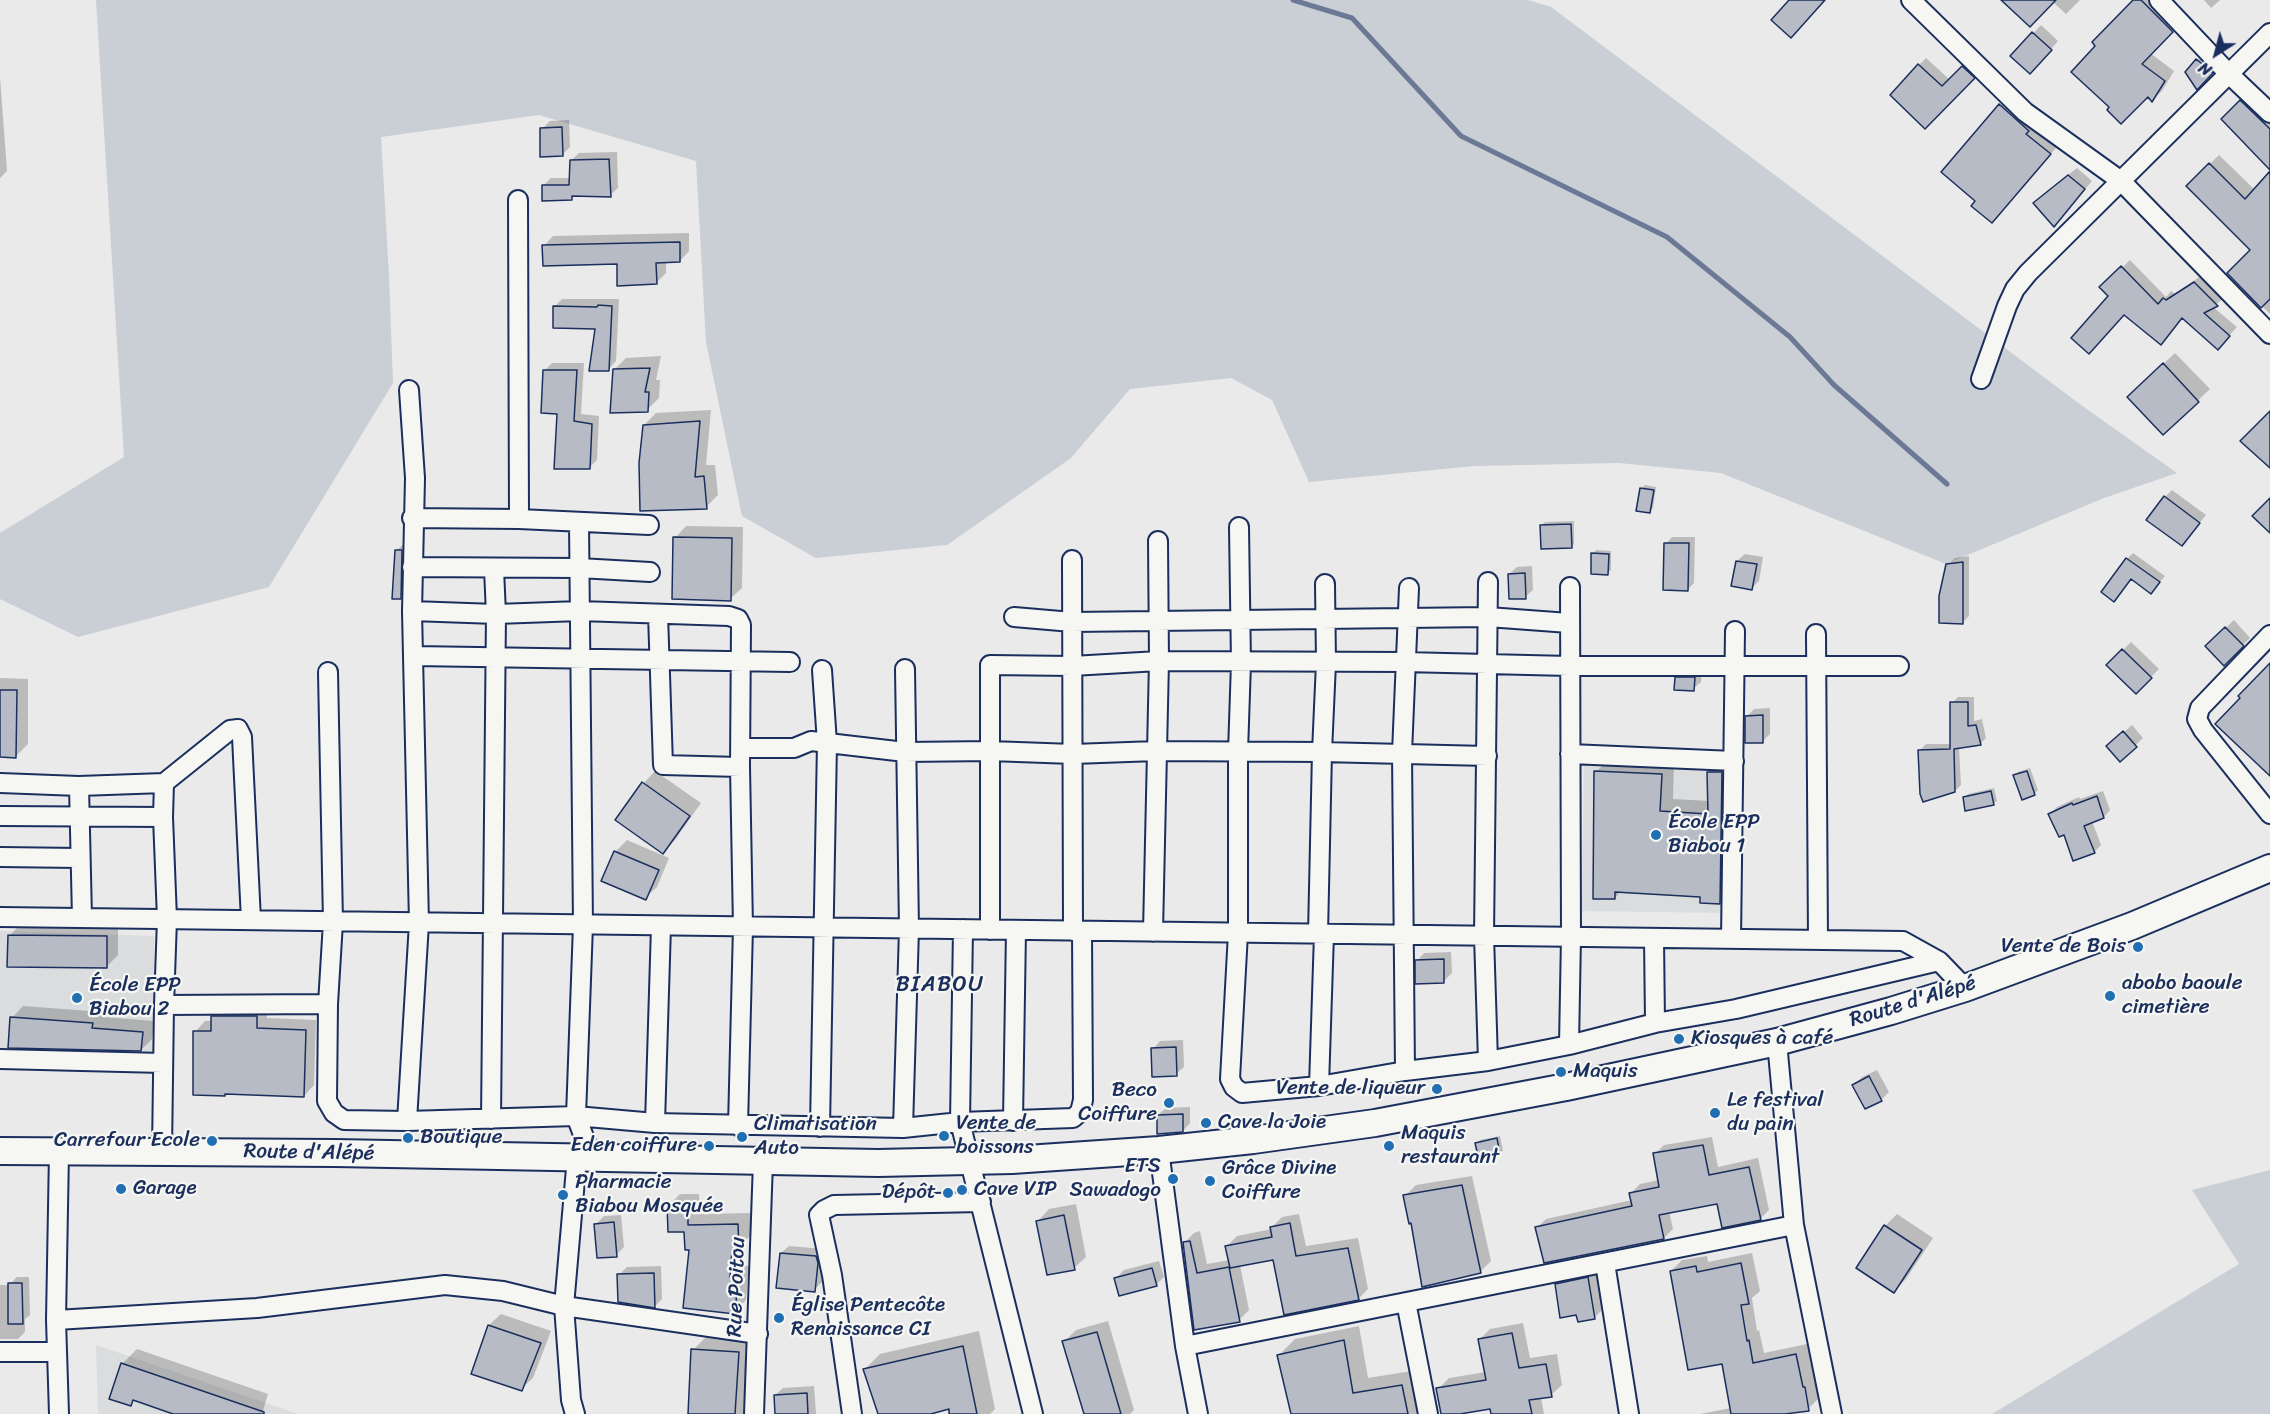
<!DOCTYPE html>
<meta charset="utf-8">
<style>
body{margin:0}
#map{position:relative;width:2270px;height:1414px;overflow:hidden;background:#e9eae9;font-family:Sriracha,sans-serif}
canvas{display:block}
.north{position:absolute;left:2186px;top:24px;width:60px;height:60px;-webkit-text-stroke:4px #f6f6f2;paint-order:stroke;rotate:216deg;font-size:16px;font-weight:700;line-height:24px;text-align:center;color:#1b2f5e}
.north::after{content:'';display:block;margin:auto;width:21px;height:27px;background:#1b2f5e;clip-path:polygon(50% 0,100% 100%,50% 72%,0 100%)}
</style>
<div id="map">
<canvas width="2270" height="1414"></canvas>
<div class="north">N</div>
</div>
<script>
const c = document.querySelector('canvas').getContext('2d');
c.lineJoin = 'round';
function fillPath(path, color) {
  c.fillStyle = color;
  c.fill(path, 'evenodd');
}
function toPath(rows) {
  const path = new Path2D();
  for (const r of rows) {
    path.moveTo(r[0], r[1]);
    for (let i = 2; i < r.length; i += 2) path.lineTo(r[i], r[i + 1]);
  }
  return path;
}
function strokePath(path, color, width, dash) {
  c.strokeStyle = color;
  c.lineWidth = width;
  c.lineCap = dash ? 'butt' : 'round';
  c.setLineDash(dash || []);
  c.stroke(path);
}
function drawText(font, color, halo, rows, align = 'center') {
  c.font = font + ' Sriracha,sans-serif';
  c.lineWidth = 4.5;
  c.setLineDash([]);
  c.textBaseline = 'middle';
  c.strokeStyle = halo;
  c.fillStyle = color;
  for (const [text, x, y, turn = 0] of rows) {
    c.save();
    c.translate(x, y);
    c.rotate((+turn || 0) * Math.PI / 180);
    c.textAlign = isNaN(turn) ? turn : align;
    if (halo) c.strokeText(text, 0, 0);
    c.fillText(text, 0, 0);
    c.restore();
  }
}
fillPath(toPath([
 [1584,756,1730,758,1729,913,1582,911],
 [0,931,154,936,155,1060,0,1059],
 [96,1345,298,1414,98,1414]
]), '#dadcde');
fillPath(toPath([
 [96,0,1528,0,1551,7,2081,405,2177,473,2104,498,1946,564,1721,473,1619,463,1475,466,1309,482,1272,400,1231,378,1130,389,1071,458,947,545,816,558,742,516,706,342,696,161,539,115,381,137,389,276,393,383,269,587,78,637,0,599,0,533,124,457],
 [2270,1170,2270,1414,1992,1414,2239,1264,2192,1190]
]), '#caced5');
fillPath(toPath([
 [2003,0,2080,0,2066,14,2053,2],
 [2135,0,2161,0,2182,21,2150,53,2174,71,2162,91,2152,100,2148,94,2112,107],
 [2204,0,2220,0,2211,8],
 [2041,25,2058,41,2038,64,2012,56],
 [2204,53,2219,65,2197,87,2197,60],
 [1926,58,1950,80,1970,59,1981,70,1925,127,1919,65],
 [0,77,7,171,0,178],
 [2250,92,2270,112,2270,168,2223,119],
 [2011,94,2061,142,2003,210,1978,201,1943,171],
 [569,120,570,147,562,155,542,129,550,121],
 [617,152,618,188,610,195,575,195,571,199,543,186,551,178,571,178,571,161,579,153],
 [2219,155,2255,190,2270,173,2270,314,2229,273,2252,250,2188,186],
 [2077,168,2092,181,2062,217,2042,195],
 [689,233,689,251,680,261,666,261,666,273,656,283,618,262,544,246,553,236],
 [2130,260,2166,297,2171,291,2175,294,2202,275,2225,297,2213,307,2237,327,2225,340,2183,317,2161,343,2102,287],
 [562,299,619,299,616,361,609,369,596,327,555,306],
 [2175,353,2210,389,2164,433,2141,385],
 [661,356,656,380,660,380,659,398,647,410,614,370,626,358],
 [552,363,584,363,581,414,599,416,597,460,589,468,558,413,544,371],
 [711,410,706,465,715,465,718,495,706,507,644,425,656,413],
 [1645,485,1656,487,1653,508,1649,512,1641,489],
 [2172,490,2206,515,2182,544,2165,497],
 [1574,521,1574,544,1571,547,1542,525,1545,522],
 [686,526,743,527,742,588,730,599,675,538],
 [1672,537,1695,537,1694,583,1688,589,1666,544],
 [405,543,408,590,400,597,397,550],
 [1596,550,1611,551,1611,570,1607,573,1593,554],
 [2133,553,2165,576,2151,592,2132,578,2114,600,2127,559],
 [1745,554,1763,557,1759,581,1751,589,1737,561],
 [1969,556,1969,616,1962,623,1948,565,1955,558],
 [1532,566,1533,590,1525,597,1509,574,1517,567],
 [2234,620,2250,638,2224,664,2207,646],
 [2131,642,2159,669,2136,692,2108,665],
 [1684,670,1702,670,1701,682,1693,689,1676,678],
 [0,678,28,679,28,744,16,756,0,756],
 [1958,697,1974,697,1974,721,1982,719,1986,738,1980,744,1959,747,1961,785,1955,791,1920,750,1926,744,1951,744,1952,703],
 [1770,708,1770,734,1763,741,1747,716,1754,709],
 [2132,725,2143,738,2120,760,2116,739],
 [1609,759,1674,761,1673,799,1709,801,1708,773,1721,760,1734,759,1733,889,1720,902,1702,896,1621,891,1615,898,1596,772],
 [2030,768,2038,790,2034,794,2015,775,2018,772],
 [655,771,701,803,675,840,663,852,618,819,644,783],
 [1994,788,1997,801,1993,804,1964,798,1968,794],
 [2103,791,2110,810,2104,817,2092,821,2101,845,2094,852,2064,833,2050,814,2057,807,2079,797,2080,799],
 [627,840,669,858,657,887,645,898,615,852],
 [21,924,118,925,118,955,106,967,9,936],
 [1451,952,1452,973,1444,981,1417,961,1424,953],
 [23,1006,103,1012,103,1017,154,1021,152,1039,141,1050,12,1018],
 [223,1006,267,1006,267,1018,316,1020,314,1085,304,1096,195,1032,205,1021,212,1021,212,1017],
 [1183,1040,1184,1067,1176,1074,1153,1049,1160,1041],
 [1877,1070,1889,1092,1881,1100,1854,1085,1862,1077],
 [1190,1107,1190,1123,1183,1131,1158,1115,1166,1108],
 [1500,1136,1503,1150,1500,1154,1477,1144,1480,1140],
 [1712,1137,1718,1167,1758,1158,1769,1210,1760,1219,1718,1203,1669,1211,1673,1229,1664,1238,1545,1262,1537,1228,1546,1219,1632,1200,1631,1193,1640,1184,1659,1180,1655,1154,1664,1145],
 [1472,1176,1491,1261,1480,1272,1412,1222,1405,1196,1416,1185],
 [680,1194,699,1194,700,1214,750,1213,750,1236,742,1244,741,1265,749,1266,746,1300,734,1312,690,1249,686,1231,668,1206],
 [1076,1204,1086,1257,1074,1268,1038,1221,1049,1209],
 [1299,1214,1306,1246,1358,1238,1368,1289,1358,1299,1274,1258,1240,1265,1249,1310,1239,1320,1196,1329,1184,1243,1194,1233,1200,1231,1207,1264,1230,1260,1227,1246,1237,1236,1272,1229,1272,1227,1282,1217],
 [1897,1214,1933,1238,1906,1279,1894,1291,1858,1267,1885,1226],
 [621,1215,624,1247,616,1255,596,1224,604,1216],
 [789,1246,824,1249,822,1282,814,1290,781,1253],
 [1752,1253,1760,1291,1752,1298,1757,1331,1759,1330,1764,1353,1807,1344,1814,1377,1816,1376,1819,1398,1808,1409,1784,1414,1700,1414,1731,1408,1723,1362,1671,1271,1682,1260,1707,1256,1708,1262],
 [1159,1261,1164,1277,1156,1285,1116,1278,1124,1270],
 [661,1266,662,1299,655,1306,619,1275,627,1267],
 [1596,1271,1602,1310,1595,1317,1556,1285,1564,1277],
 [17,1277,29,1277,30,1315,25,1319,25,1332,18,1339,0,1339,0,1285,9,1285],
 [501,1314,551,1331,533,1378,521,1389,489,1325],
 [1108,1321,1134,1410,1130,1414,1085,1414,1064,1342,1076,1330],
 [1523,1323,1530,1358,1557,1354,1562,1385,1551,1395,1541,1397,1544,1414,1492,1414,1491,1408,1442,1414,1438,1389,1449,1378,1486,1372,1479,1340,1490,1329],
 [1359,1326,1368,1378,1418,1370,1426,1414,1292,1414,1279,1355,1295,1339],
 [979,1331,995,1409,990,1414,951,1414,950,1407,925,1414,879,1414,864,1370,880,1354],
 [709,1334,754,1337,750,1414,689,1414,693,1350],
 [137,1349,268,1394,262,1414,177,1414,135,1400,130,1404,111,1398,123,1363],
 [814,1386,816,1414,776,1414,775,1395,783,1388]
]), '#0003');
strokePath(toPath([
 [1293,0,1352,18,1461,136,1667,237,1790,337,1834,385,1947,484]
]), '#6c7995', 5);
const building = toPath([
 [1789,0,1825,0,1791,38,1771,20,1789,0],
 [2001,0,2056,0,2030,27,2001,0],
 [2133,0,2141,0,2173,32,2142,64,2165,81,2152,102,2148,97,2121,124,2107,110,2109,107,2071,72,2095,46,2092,42,2133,0],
 [2032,32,2052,50,2030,74,2010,56,2032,32],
 [2196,59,2213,73,2197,90,2185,72,2196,59],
 [1918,64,1942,86,1962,66,1975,78,1925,129,1890,95,1918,64],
 [2240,100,2270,129,2270,170,2221,119,2240,100],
 [1999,104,2029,131,2026,134,2051,154,1992,223,1971,206,1975,201,1941,172,1999,104],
 [562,127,563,156,540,157,540,128,562,127],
 [609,159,611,197,572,196,572,200,542,201,542,185,569,185,570,160,609,159],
 [2209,163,2245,199,2270,171,2270,299,2261,308,2227,273,2250,250,2186,186,2209,163],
 [2068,175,2085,189,2054,227,2033,203,2068,175],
 [680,242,680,262,656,263,657,284,617,286,617,264,543,266,542,245,680,242],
 [2121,266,2158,304,2163,298,2166,300,2194,282,2218,306,2204,313,2230,336,2218,350,2182,318,2161,345,2124,315,2089,354,2071,338,2108,296,2099,287,2121,266],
 [598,305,612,306,609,371,589,371,595,329,553,328,553,306,597,307,598,305],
 [2163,363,2199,402,2163,435,2127,397,2163,363],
 [650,368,645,392,649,392,648,412,610,413,613,369,650,368],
 [543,370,577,370,574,421,592,424,590,469,554,469,557,414,541,413,543,370],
 [2270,411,2270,468,2240,441,2270,411],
 [700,421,695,477,704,476,707,509,640,511,639,463,643,425,700,421],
 [1640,488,1654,490,1650,513,1636,511,1640,488],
 [2164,496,2200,523,2182,546,2146,520,2164,496],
 [2270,498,2270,533,2252,516,2270,498],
 [1571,524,1572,548,1541,549,1540,525,1571,524],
 [673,537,732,538,731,601,672,599,673,537],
 [1664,543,1689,543,1688,591,1663,590,1664,543],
 [395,550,402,550,401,599,392,599,395,550],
 [1591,553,1609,554,1608,575,1591,574,1591,553],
 [2126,558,2160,582,2151,594,2131,579,2114,602,2101,592,2126,558],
 [1736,561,1757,564,1752,590,1731,586,1736,561],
 [1963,562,1963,624,1939,623,1939,596,1946,564,1963,562],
 [1525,573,1526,599,1509,599,1508,574,1525,573],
 [2225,627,2244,646,2224,666,2205,646,2225,627],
 [2122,649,2152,678,2136,694,2106,665,2122,649],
 [2270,663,2270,776,2215,724,2240,698,2238,696,2270,663],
 [1675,677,1695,677,1694,691,1674,690,1675,677],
 [0,690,17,690,16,758,0,757,0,690],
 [1950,702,1968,702,1968,726,1976,725,1981,745,1954,749,1955,792,1923,802,1920,794,1918,750,1950,749,1950,702],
 [1763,715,1763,743,1745,743,1745,716,1763,715],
 [2123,731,2137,747,2120,762,2106,746,2123,731],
 [1594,771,1662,774,1660,811,1708,814,1707,772,1722,772,1720,904,1700,903,1700,897,1615,892,1615,899,1593,899,1594,771],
 [2027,771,2035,795,2022,800,2013,775,2027,771],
 [642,782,690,816,663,854,615,820,642,782],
 [1991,791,1994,805,1965,811,1963,797,1991,791],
 [2097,796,2104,818,2084,826,2095,853,2073,861,2064,835,2059,837,2048,814,2072,803,2073,805,2097,796],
 [614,851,659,870,646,900,601,881,614,851],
 [8,935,107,936,107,968,7,967,8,935],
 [1444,959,1444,983,1415,984,1415,960,1444,959],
 [211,1016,257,1016,257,1028,306,1030,304,1097,225,1094,225,1096,193,1095,193,1031,211,1031,211,1016],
 [10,1017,93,1023,92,1028,143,1032,141,1051,8,1048,10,1017],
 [1176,1047,1177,1076,1152,1077,1151,1048,1176,1047],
 [1869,1076,1882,1101,1865,1109,1852,1085,1869,1076],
 [1183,1114,1183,1132,1157,1134,1157,1115,1183,1114],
 [1497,1138,1500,1155,1479,1160,1475,1143,1497,1138],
 [1703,1145,1709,1175,1749,1167,1761,1220,1722,1228,1717,1204,1659,1215,1664,1239,1544,1263,1535,1227,1632,1206,1629,1193,1659,1187,1653,1153,1703,1145],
 [1462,1185,1481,1273,1422,1287,1411,1223,1409,1224,1403,1195,1462,1185],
 [667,1205,688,1205,688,1225,738,1224,739,1250,732,1250,730,1277,738,1277,735,1314,683,1308,689,1250,685,1250,684,1232,668,1232,667,1205],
 [1064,1215,1075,1270,1047,1275,1036,1221,1064,1215],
 [614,1222,617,1257,597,1258,594,1224,614,1222],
 [1290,1223,1296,1256,1348,1248,1359,1300,1284,1315,1273,1260,1230,1268,1225,1246,1272,1237,1270,1227,1290,1223],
 [1884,1225,1922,1250,1894,1293,1856,1268,1884,1225],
 [1190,1241,1197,1273,1229,1267,1240,1322,1194,1330,1183,1242,1190,1241],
 [780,1253,816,1256,818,1263,815,1292,776,1288,780,1253],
 [1741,1263,1749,1304,1741,1305,1747,1341,1749,1340,1753,1363,1796,1354,1803,1387,1805,1387,1809,1411,1785,1414,1731,1414,1722,1364,1688,1370,1670,1271,1696,1266,1697,1272,1741,1263],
 [1152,1268,1157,1286,1119,1296,1114,1278,1152,1268],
 [654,1273,655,1308,618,1302,617,1274,654,1273],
 [1588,1277,1595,1319,1578,1322,1576,1315,1560,1318,1555,1284,1588,1277],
 [8,1283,22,1283,23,1324,8,1324,8,1283],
 [488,1325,541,1343,522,1391,471,1374,488,1325],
 [1097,1332,1121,1414,1084,1414,1062,1341,1097,1332],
 [1512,1333,1519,1368,1546,1364,1552,1397,1529,1400,1532,1414,1491,1414,1490,1409,1460,1414,1441,1414,1436,1388,1486,1380,1478,1339,1512,1333],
 [1344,1340,1353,1393,1402,1385,1408,1414,1291,1414,1277,1355,1344,1340],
 [963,1346,977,1414,949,1414,949,1409,931,1414,878,1414,863,1369,963,1346],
 [691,1349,739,1352,735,1414,688,1414,691,1349],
 [121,1363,264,1412,264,1414,173,1414,133,1400,131,1406,109,1399,121,1363],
 [807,1393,808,1414,775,1414,774,1395,807,1393]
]);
fillPath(building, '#b6bbc6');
strokePath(building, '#1b2f5e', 1.5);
const street = toPath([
 [1911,0,2025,112,2121,181,2270,334],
 [2159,0,2229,74,2270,113],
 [518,200,519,519],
 [1981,379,2007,306,2015,289,2028,273,2270,33],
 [412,518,519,519,649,525],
 [579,523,583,925,576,1116,587,1145,589,1157],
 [1239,527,1241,663,1238,752,1238,933,1230,1079,1234,1087,1242,1093,1319,1086,1405,1071,1488,1061,1569,1045,1655,1023,1736,1009,1939,961],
 [1072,560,1073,931],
 [412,567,579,568,650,572],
 [1488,582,1484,936,1488,1061],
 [412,611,496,614,580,611,729,616,738,619,741,625,740,767,743,927,738,1126],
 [658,614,663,765,740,767],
 [1014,617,1072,622,1488,617,1569,623],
 [1816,634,1818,940],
 [2270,635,2200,708,2197,719,2203,730,2270,814],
 [415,656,790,662],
 [328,672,333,922,328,1004,327,1101,334,1113,344,1120,407,1121,576,1116,655,1123,903,1128,960,1122,1073,1118,1080,1112,1083,1100,1082,931],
 [742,748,794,748,811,741,905,752,990,751,1073,754,1156,751,1322,752,1487,756],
 [1570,754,1734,761],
 [0,783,79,786,82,918],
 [79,786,164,783,230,730,238,729,242,737,251,920],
 [0,816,163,817],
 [0,857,79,858],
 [0,917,1903,941,1939,961,1965,988],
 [963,929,960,1122,1033,1414],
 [990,930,990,665,1072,666,1159,661,1405,662,1569,666,1899,666],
 [1153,932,1159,661,1158,541],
 [1318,934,1322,752,1326,663,1325,584],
 [1654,938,1655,1023],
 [1731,939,1735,631],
 [164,1005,328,1004],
 [1777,1042,1794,1225,1832,1414],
 [1569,1045,1571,937,1570,587],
 [0,1059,163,1063],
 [1405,1071,1402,753,1409,588],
 [1319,1086,1324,934],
 [491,1119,496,614,494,569],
 [407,1121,419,923,412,611,415,478,409,390],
 [1013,1121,1016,930],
 [655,1123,661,926],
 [820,1127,827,743,822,670],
 [903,1128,909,929,905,669],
 [1159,1150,1185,1346,1198,1414],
 [162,1151,164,1005,167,919,163,817,164,783],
 [59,1152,56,1320,59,1414],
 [1605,1263,1629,1414],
 [1406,1302,1428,1414],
 [56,1320,257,1308,445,1285,503,1291,564,1306,758,1334],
 [1185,1346,1794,1225],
 [0,1352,57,1352],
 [575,1414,571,1400,564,1306,577,1157],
 [754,1414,763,1162],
 [852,1414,832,1275,819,1215,824,1210,834,1205,981,1202]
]);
const secondary = toPath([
 [0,1151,335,1153,878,1163,1012,1160,1159,1150,1253,1140,1375,1123,1566,1087,1777,1042,1891,1011,1965,988,2132,926,2270,868]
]);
strokePath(street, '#1b2f5e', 22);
strokePath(secondary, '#1b2f5e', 30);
strokePath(street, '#f6f6f2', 18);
strokePath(secondary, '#f6f6f2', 26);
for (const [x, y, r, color] of [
 [1656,835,6,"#1f6fb2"],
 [2138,947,6,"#1f6fb2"],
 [2110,996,6,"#1f6fb2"],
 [77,998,6,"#1f6fb2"],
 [1679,1039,6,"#1f6fb2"],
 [1561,1072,6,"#1f6fb2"],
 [1437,1089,6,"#1f6fb2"],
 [1169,1103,6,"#1f6fb2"],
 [1715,1113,6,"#1f6fb2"],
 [1206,1123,6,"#1f6fb2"],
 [944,1136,6,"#1f6fb2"],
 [742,1137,6,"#1f6fb2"],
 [408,1138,6,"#1f6fb2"],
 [212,1141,6,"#1f6fb2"],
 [709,1146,6,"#1f6fb2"],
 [1389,1146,6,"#1f6fb2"],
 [1173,1179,6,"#1f6fb2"],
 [1210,1181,6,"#1f6fb2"],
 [121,1189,6,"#1f6fb2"],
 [962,1190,6,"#1f6fb2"],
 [948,1193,6,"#1f6fb2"],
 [563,1195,6,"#1f6fb2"],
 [779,1318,6,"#1f6fb2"]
]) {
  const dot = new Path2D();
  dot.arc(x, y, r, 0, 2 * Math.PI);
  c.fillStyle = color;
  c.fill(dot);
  strokePath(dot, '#f6f6f2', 2);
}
drawText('21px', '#1b2f5e', '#f6f6f2', [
 ["École EPP",1668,823],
 ["Biabou 1",1668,847],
 ["Vente de Bois",2126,947,"right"],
 ["abobo baoule",2122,984],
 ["cimetière",2122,1008],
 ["École EPP",89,986],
 ["Biabou 2",89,1010],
 ["Kiosques à café",1691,1039],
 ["Maquis",1573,1072],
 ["Vente de liqueur",1425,1089,"right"],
 ["Beco",1157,1091,"right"],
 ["Coiffure",1157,1115,"right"],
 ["Le festival",1727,1101],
 ["du pain",1727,1125],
 ["Cave la Joie",1218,1123],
 ["Vente de",956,1124],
 ["boissons",956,1148],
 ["Climatisation",754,1125],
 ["Auto",754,1149],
 ["Maquis",1401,1134],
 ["restaurant",1401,1158],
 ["Boutique",420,1138],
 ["Carrefour Ecole",200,1141,"right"],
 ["Eden coiffure",697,1146,"right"],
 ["ETS",1161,1167,"right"],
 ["Sawadogo",1161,1191,"right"],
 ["Grâce Divine",1222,1169],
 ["Coiffure",1222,1193],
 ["Pharmacie",575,1183],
 ["Biabou Mosquée",575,1207],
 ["Garage",133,1189],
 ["Cave VIP",974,1190],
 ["Dépôt",936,1193,"right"],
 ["Église Pentecôte",791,1306],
 ["Renaissance CI",791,1330]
], 'left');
drawText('21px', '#1b2f5e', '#f6f6f2', [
 ["Route d'Alépé",1913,1002,-17],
 ["Route d'Alépé",309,1153,1],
 ["Rue Poitou",737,1287,-88]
]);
c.letterSpacing = '1.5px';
drawText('22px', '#1b2f5e', '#f6f6f2', [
 ["BIABOU",940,985]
]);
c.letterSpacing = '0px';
</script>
